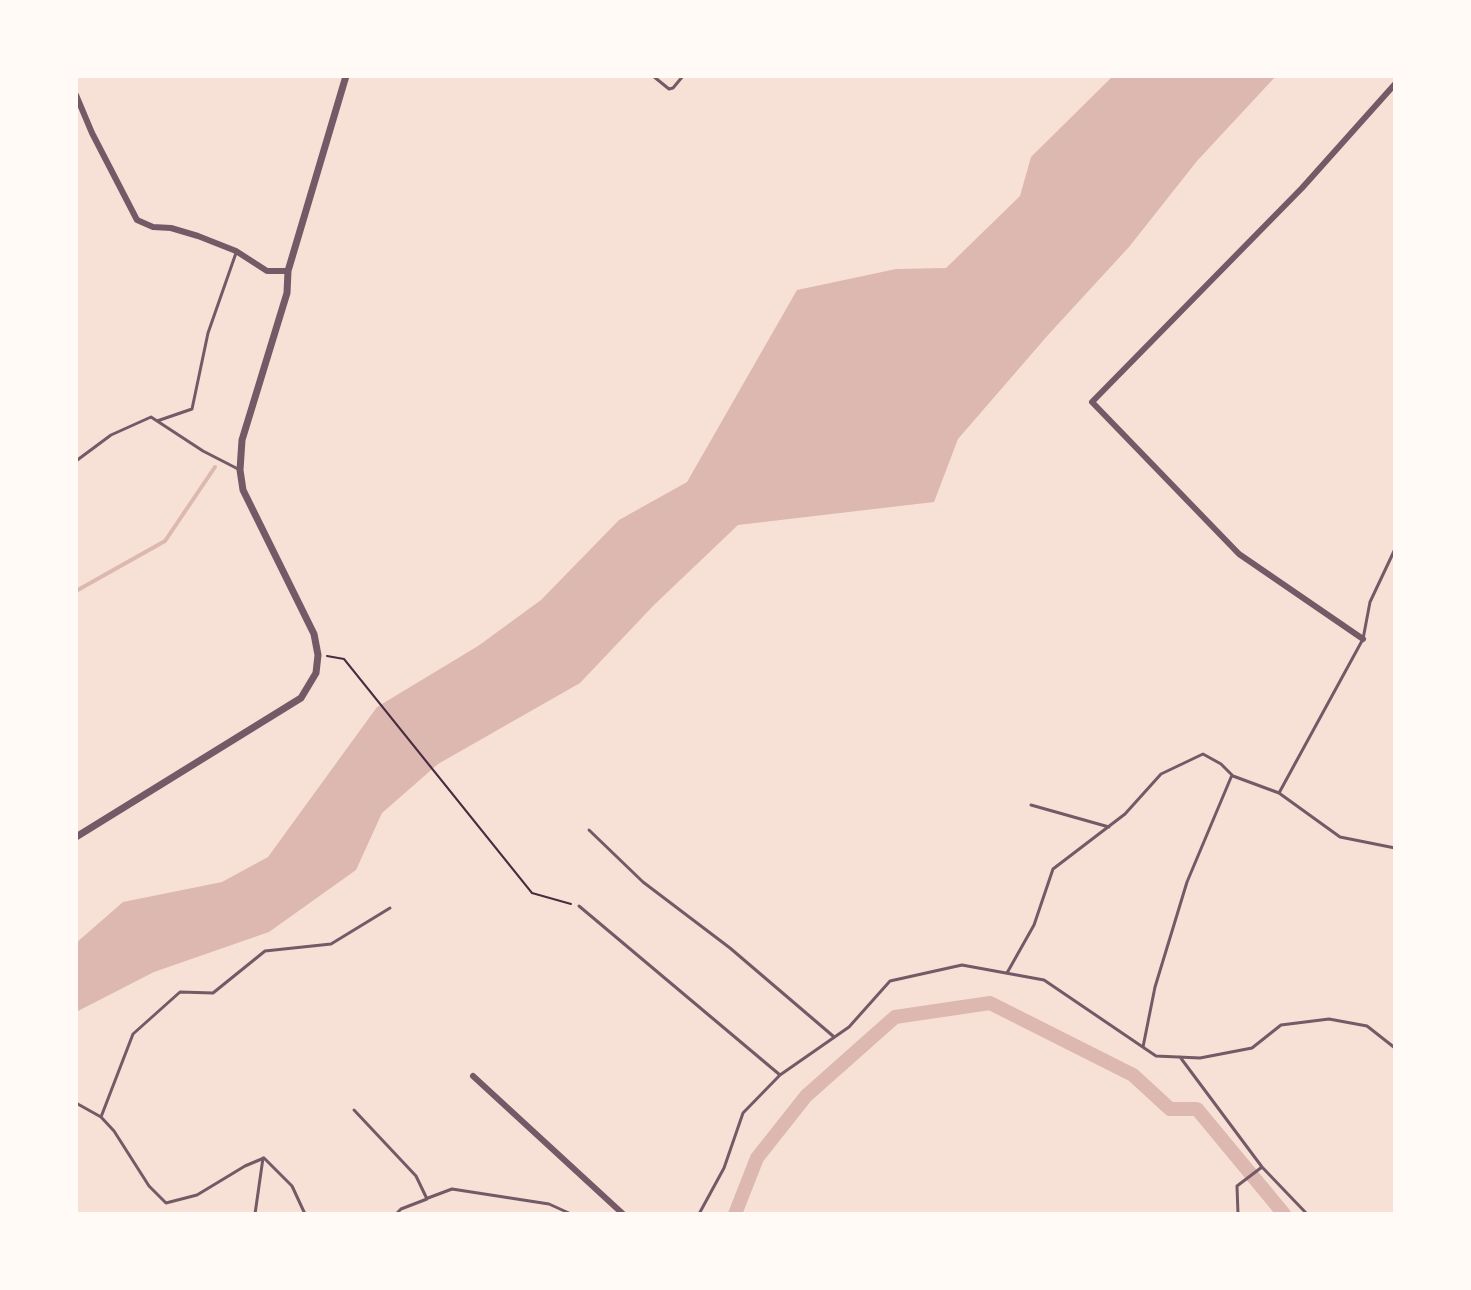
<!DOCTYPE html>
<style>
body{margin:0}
#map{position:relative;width:1471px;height:1290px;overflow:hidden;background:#f7e1d7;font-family:Poppins,sans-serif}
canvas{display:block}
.frame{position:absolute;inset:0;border:78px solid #fffaf5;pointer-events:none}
</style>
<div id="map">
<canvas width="1471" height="1290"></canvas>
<div class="frame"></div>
</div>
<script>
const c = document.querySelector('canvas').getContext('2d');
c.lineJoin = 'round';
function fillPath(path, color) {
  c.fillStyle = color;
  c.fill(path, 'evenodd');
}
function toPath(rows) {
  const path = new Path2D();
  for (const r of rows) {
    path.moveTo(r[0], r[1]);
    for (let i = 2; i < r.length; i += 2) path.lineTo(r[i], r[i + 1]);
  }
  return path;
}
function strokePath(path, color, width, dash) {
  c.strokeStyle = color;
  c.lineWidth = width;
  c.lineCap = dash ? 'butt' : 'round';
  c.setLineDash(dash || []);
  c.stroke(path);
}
fillPath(toPath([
 [1113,76,1276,76,1197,161,1129,247,1048,335,958,439,934,502,738,525,654,605,580,683,438,764,382,813,356,870,269,932,154,972,76,1012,76,943,123,902,222,882,268,857,377,707,478,646,541,600,619,520,687,482,797,290,896,269,946,268,1020,196,1031,157]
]), '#dcb8b0');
strokePath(toPath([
 [76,591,165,541,215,467]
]), '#dcb8b0', 4);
strokePath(toPath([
 [735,1214,757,1158,806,1096,895,1017,990,1003,1133,1075,1170,1109,1197,1109,1284,1214]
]), '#dcb8b0', 14);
strokePath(toPath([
 [327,656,344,659,532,893,571,904]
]), '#4a2c40', 2);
strokePath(toPath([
 [653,76,669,89,673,88,683,76],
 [157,421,192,409,208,333,236,253],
 [76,461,111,435,151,417,203,451,240,470],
 [1233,776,1279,793,1363,639,1370,602,1395,549],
 [1279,793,1340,837,1395,848],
 [1031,805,1109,827],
 [589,830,643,882,730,948,833,1036],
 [579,906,780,1075,743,1113,724,1168,699,1214],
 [1007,973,1034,925,1053,869,1125,814,1161,774,1203,754,1221,764,1232,775,1187,882,1155,987,1143,1047],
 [1180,1057,1262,1167],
 [780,1075,849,1027,890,981,962,965,1044,980,1156,1056,1200,1058,1252,1048,1281,1025,1329,1019,1367,1026,1395,1048],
 [76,1103,101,1117,114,1131,149,1186,166,1203,197,1195,245,1166,264,1158],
 [354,1110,416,1176,427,1199,401,1209,396,1214],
 [101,1117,133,1034,180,992,213,993,265,951,331,944,390,908],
 [264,1158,292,1186,305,1214],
 [428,1198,452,1189,549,1204,571,1214],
 [255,1214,263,1158],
 [1238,1214,1237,1186,1262,1167,1307,1214]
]), '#755966', 3);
strokePath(toPath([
 [76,95,92,133,137,220,153,227,171,228,198,236,236,251,267,271,288,271],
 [1363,639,1239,554,1092,402,1302,188,1395,84],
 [473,1076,623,1214]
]), '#755966', 6);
strokePath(toPath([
 [76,837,301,698,316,673,318,655,314,634,243,490,240,470,242,440,287,293,288,271,346,76]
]), '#755966', 7);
</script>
